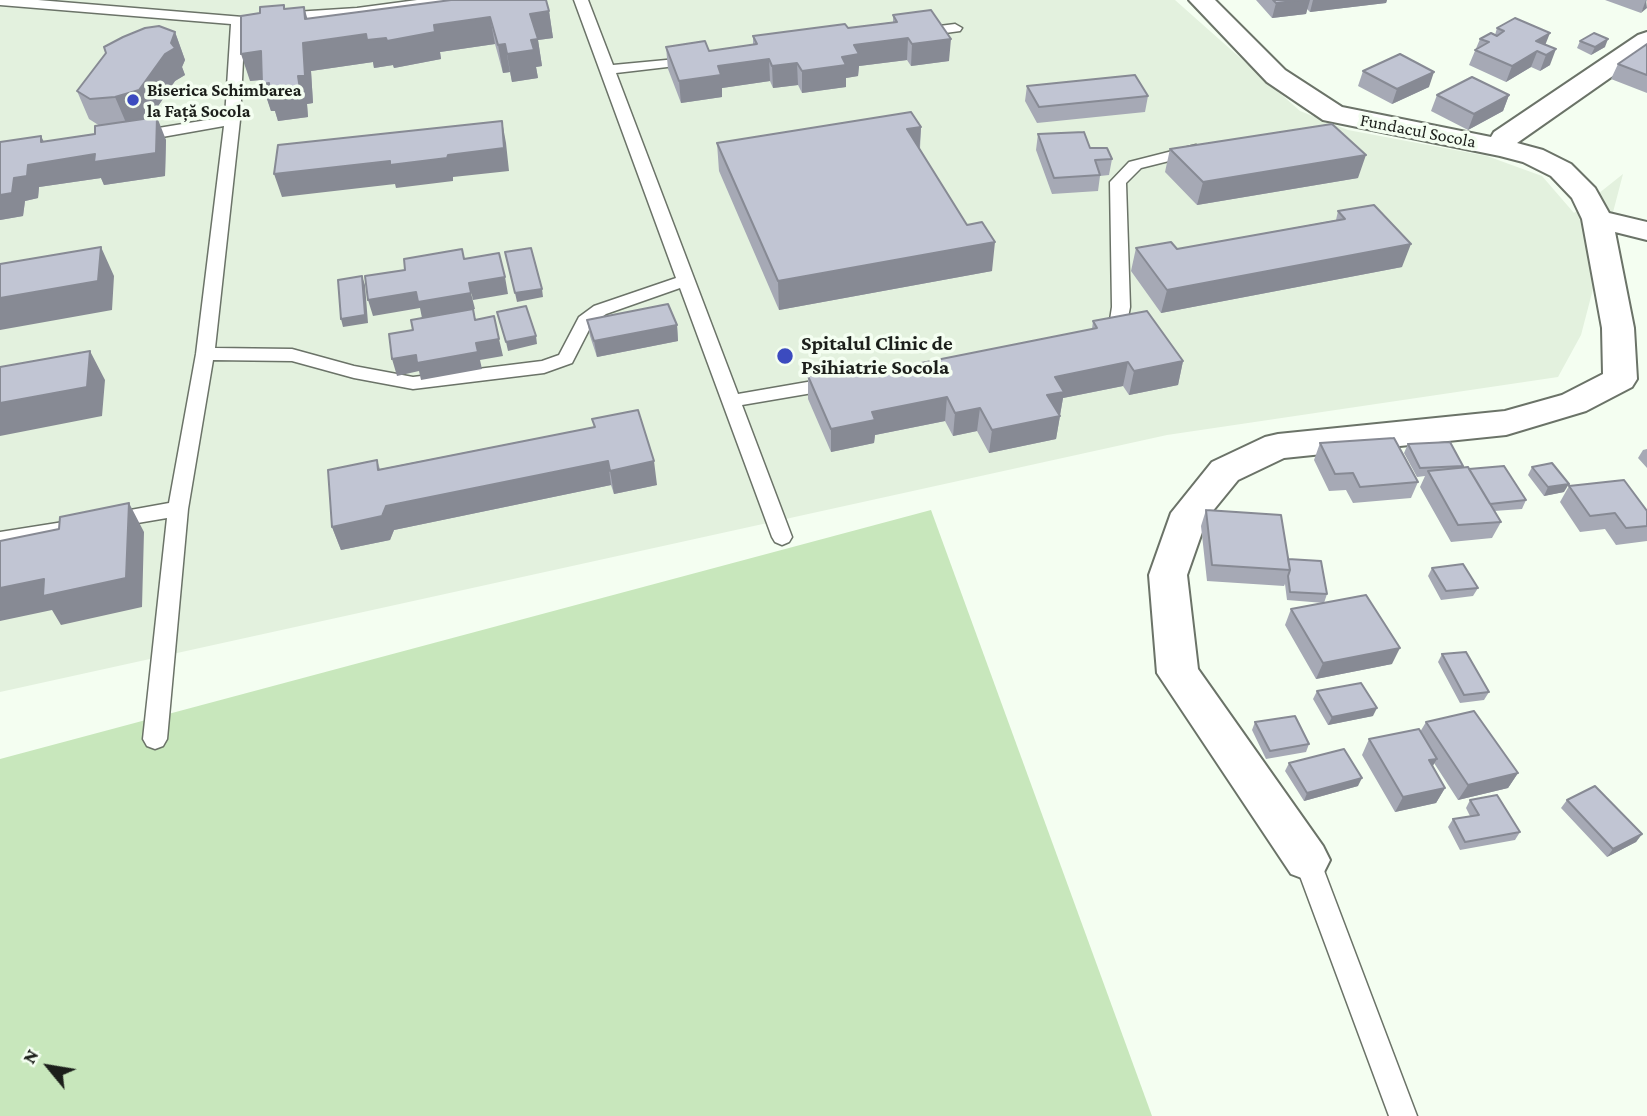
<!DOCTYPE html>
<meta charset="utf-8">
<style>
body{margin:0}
#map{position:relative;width:1647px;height:1116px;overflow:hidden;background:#f4fef1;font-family:"Crimson Pro",serif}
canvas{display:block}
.north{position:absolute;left:14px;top:1032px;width:70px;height:70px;-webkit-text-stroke:5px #f4fef1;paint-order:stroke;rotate:300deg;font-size:19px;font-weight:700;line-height:28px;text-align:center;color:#1c1f1b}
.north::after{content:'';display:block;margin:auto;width:24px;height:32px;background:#1c1f1b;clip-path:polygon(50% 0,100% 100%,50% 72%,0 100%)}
</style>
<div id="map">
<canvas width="1647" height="1116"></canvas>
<div class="north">N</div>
</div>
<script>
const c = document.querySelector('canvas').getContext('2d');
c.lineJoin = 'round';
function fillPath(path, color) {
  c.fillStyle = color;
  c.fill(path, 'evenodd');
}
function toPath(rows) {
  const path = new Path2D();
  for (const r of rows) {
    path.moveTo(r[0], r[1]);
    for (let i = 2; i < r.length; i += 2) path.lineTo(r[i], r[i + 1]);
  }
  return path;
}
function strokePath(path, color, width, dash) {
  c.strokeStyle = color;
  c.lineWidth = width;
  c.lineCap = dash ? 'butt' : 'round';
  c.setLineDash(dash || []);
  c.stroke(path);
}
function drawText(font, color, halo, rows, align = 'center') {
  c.font = font + ' "Crimson Pro",serif';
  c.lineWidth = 7;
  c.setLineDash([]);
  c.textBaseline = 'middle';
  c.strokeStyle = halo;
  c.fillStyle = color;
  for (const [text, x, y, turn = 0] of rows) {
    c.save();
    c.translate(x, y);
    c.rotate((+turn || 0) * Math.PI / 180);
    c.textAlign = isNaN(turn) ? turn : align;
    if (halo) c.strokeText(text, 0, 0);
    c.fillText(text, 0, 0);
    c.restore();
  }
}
fillPath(toPath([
 [0,0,1175,0,1300,111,1348,130,1487,156,1542,176,1574,213,1623,174,1581,335,1558,377,1167,435,0,692]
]), '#e3f1de');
fillPath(toPath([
 [931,510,1152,1116,0,1116,0,759]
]), '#c8e7bc');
const service = toPath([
 [0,0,38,0,243,17,245,20,240,120,215,348,292,349,354,366,413,377,542,361,559,355,579,317,594,306,676,278,574,0,588,0,613,65,698,57,700,60,693,64,616,73,738,394,836,377,843,379,845,383,843,387,836,389,742,405,792,537,789,542,782,545,775,542,772,537,680,288,606,314,592,324,572,363,544,373,413,389,354,378,292,361,213,360,188,509,167,739,163,746,155,749,147,746,143,739,167,518,108,528,101,526,98,521,101,516,108,514,169,503,196,354,224,126,134,142,126,137,134,132,225,117,231,24,0,5,0,0],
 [417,0,455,0,448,4,357,16,279,21,272,17,279,13,357,8,417,0],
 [955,24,962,28,960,31,916,37,909,33,916,29,955,24],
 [1196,145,1204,150,1201,153,1141,168,1126,183,1130,307,1127,323,1107,338,1095,338,1092,334,1095,330,1110,320,1112,307,1110,182,1129,162,1196,145],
 [76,520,83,522,86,527,83,532,0,548,0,532,76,520],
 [1307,849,1316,852,1320,860,1417,1116,1389,1116,1294,860,1298,852,1307,849]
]);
const minor = toPath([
 [1189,0,1215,0,1285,70,1342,107,1491,137,1494,132,1638,35,1647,32,1647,52,1517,143,1543,150,1571,164,1595,188,1609,213,1647,222,1647,240,1615,232,1634,328,1637,379,1632,387,1586,411,1506,435,1284,458,1238,480,1207,518,1187,575,1198,669,1323,846,1330,860,1323,874,1307,880,1291,874,1157,673,1149,575,1171,513,1212,462,1265,437,1278,434,1505,411,1562,395,1603,374,1602,328,1582,219,1572,198,1551,176,1523,162,1500,156,1323,120,1267,82,1189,0]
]);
strokePath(service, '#6b7368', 3);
strokePath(minor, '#6b7368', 4);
fillPath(service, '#fff');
fillPath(minor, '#fff');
fillPath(toPath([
 [1256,0,1387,0,1386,3,1310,12,1307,9,1306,14,1272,18],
 [1605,0,1647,0,1641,13],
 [284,5,285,9,308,19,549,11,553,38,538,40,542,66,536,67,538,78,512,82,510,72,503,73,495,44,440,52,441,59,394,68,393,65,374,68,373,62,311,71,313,103,307,104,308,117,278,121,275,111,271,111,261,80,250,81],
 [893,15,949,61,911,66,907,60,859,66,858,76,846,78,846,87,802,93,798,85,773,88,770,81,722,88,722,97,681,103,668,69,666,47,709,51,753,45,753,36,848,28,893,22],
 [1497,28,1546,45,1550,65,1540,71,1531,67,1506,82,1469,65,1480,39,1495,35],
 [175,32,185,60,182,67,185,75,175,81,150,118,166,140,165,176,104,185,101,178,39,187,38,198,25,201,23,216,0,220,0,142,44,142,95,134,100,126,89,119,77,91],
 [1580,41,1605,47,1591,55,1577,48],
 [1647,44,1647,93,1611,79,1618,64],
 [1363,71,1429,87,1392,104,1358,86],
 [1027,86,1148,96,1145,112,1037,123,1025,101],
 [1437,95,1509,95,1503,111,1468,130,1431,111],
 [921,127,920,149,992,271,779,310,719,171,717,143],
 [1038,134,1090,148,1112,159,1109,175,1100,176,1098,191,1052,194,1036,150],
 [1170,149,1358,178,1197,205,1165,172],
 [1338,211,1402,267,1161,313,1131,271,1136,248,1177,249,1336,220],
 [587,320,677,325,678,341,597,357,590,336],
 [1093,321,1183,361,1178,385,1129,395,1123,386,1063,398,1056,439,989,453,977,431,953,436,945,421,875,435,874,443,831,452,808,399,808,376,861,375,1092,329],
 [592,419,657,485,614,494,611,485,394,530,390,540,341,550,332,527,377,460,380,469,594,427],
 [1320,443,1418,482,1411,498,1353,503,1346,490,1329,491,1314,460],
 [1408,444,1463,466,1462,468,1469,469,1526,500,1522,509,1494,511,1501,522,1492,538,1451,542,1420,487,1425,476,1417,477,1404,453],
 [1647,449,1647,468,1638,458,1643,450],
 [1532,467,1564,492,1544,496,1528,475],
 [1569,486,1647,511,1647,541,1616,545,1605,529,1580,532,1560,502],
 [1206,510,1288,559,1327,594,1324,603,1287,600,1285,584,1284,586,1207,581,1201,526],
 [1432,568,1478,588,1473,596,1441,600,1428,576],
 [1291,609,1392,664,1316,679,1285,625],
 [1442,654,1489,692,1484,700,1460,703,1438,662],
 [1317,691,1373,716,1328,725,1313,699],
 [1255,722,1309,744,1306,752,1266,759,1252,730],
 [1426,722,1518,773,1508,788,1458,800,1434,763,1432,766,1445,788,1436,803,1395,812,1362,755,1369,739,1420,732],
 [1289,763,1358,786,1304,801,1285,771],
 [1470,800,1520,832,1515,840,1460,850,1448,827,1453,819,1470,816,1466,808],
 [1567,800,1642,834,1636,842,1607,857,1561,808]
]), '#a6a9b5');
fillPath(toPath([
 [1303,0,1310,0,1306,14,1272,18,1276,3],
 [1313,0,1387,0,1386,3,1310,12],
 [1646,0,1647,8,1641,13],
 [304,7,312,34,434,25,490,17,495,44,440,52,441,59,394,68,393,65,374,68,373,62,311,71,313,103,307,104,308,117,278,121,275,111,271,111,262,84,298,76,305,19],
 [549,11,553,38,538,40,542,66,536,67,538,78,512,82,507,54,530,14],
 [175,32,185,60,182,67,185,75,175,81,150,118,127,125,115,97,171,43],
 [1550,33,1544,48,1537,52,1531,67,1506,82,1512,66,1536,41],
 [908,38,907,60,859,66,858,76,846,78,846,87,802,93,802,71,854,45],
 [951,39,949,61,911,66,912,44],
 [1608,39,1605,47,1591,55,1595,47],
 [505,44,510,72,503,73,498,45],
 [1556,49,1550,65,1540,71,1546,55],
 [261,51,269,79,250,81,241,54],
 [769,59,770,81,722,88,722,97,681,103,679,81,718,66],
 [797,63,798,85,773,88,772,66],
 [1434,72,1429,87,1392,104,1397,89],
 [1509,95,1503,111,1468,130,1474,114],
 [157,117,166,140,165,176,104,185,101,178,39,187,38,198,25,201,23,216,0,220,0,195,14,178,28,165,41,142,41,136,52,158],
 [502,121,506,143,509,171,453,177,453,181,396,188,395,184,282,197,274,174,448,155],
 [921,127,919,155,907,129],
 [1366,155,1358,178,1197,205,1203,182],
 [995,242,992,271,779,310,778,281],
 [1411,244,1402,267,1161,313,1167,290],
 [101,247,114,276,112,310,0,330,0,298],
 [362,276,365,285,368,323,343,327,341,319],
 [505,277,508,294,473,300,469,283],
 [542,289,543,297,517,302,515,293],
 [416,292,471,293,475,309,422,318,420,308,373,316,368,300],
 [677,325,678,341,597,357,594,341],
 [536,336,537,344,508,351,506,342],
 [499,339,503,356,480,360,482,369,421,380,419,371,397,376,392,359],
 [90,351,105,380,102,416,0,436,0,403],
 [1183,361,1178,385,1129,395,1134,371],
 [1128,362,1123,386,1063,398,1060,415,1047,395,1055,377],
 [947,397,945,421,875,435,874,443,831,452,831,429,872,412],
 [980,408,977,431,953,436,955,413],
 [1060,416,1056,439,989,453,992,430],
 [608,461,611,485,394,530,390,540,341,550,332,527,386,506],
 [654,461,657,485,614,494,610,471],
 [1569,484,1564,492,1544,496,1548,487],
 [129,503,144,532,142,607,61,625,52,610,0,621,0,588],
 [1400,648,1392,664,1316,679,1323,663],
 [1377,708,1373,716,1328,725,1332,717],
 [1437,759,1428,774,1429,760],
 [1518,773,1508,788,1458,800,1468,785],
 [1362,778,1358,786,1304,801,1307,793],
 [1445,788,1436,803,1395,812,1403,797],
 [1642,834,1636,842,1607,857,1613,849]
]), '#878a94');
const building = toPath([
 [451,0,546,0,549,11,530,14,538,39,531,40,534,50,507,54,505,44,498,45,490,17,434,25,435,32,387,41,386,38,367,40,366,34,303,43,305,76,298,76,300,89,269,93,269,83,262,84,261,51,241,54,241,16,260,13,260,7,284,5,284,9,304,7,305,19,451,0],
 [1273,0,1303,0,1276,3,1273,0],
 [931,10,951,39,912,44,908,38,854,45,859,54,842,57,846,65,802,71,797,63,772,66,769,59,718,66,721,75,679,81,666,47,705,41,709,51,757,44,753,36,845,24,848,28,897,22,893,15,931,10],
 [1515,18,1550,33,1536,41,1556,49,1546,55,1537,51,1512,66,1475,50,1489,42,1480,39,1491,33,1497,36,1504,31,1497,28,1515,18],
 [159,26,175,32,171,43,175,48,165,54,139,90,115,97,90,99,77,91,106,53,104,47,123,37,145,28,159,26],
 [1594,33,1608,39,1595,47,1580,41,1594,33],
 [1647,44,1647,75,1618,64,1647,44],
 [1400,54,1434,72,1397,89,1363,71,1400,54],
 [1135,75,1148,96,1039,107,1027,86,1135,75],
 [1472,77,1509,95,1474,114,1437,95,1472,77],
 [911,112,921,127,907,129,967,225,982,222,995,242,778,281,717,143,911,112],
 [157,117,156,153,94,162,95,154,28,165,27,176,14,178,12,193,0,195,0,142,41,136,41,142,95,134,95,126,157,117],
 [502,121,504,148,448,155,447,158,390,165,390,161,274,174,278,145,502,121],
 [1332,124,1366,155,1203,182,1170,149,1332,124],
 [1084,132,1090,148,1107,148,1112,159,1095,160,1100,175,1054,178,1038,134,1084,132],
 [1374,205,1411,244,1167,290,1136,248,1171,242,1177,249,1345,219,1338,211,1374,205],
 [101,247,98,281,0,298,0,264,101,247],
 [531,248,542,289,515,293,505,252,531,248],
 [462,249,464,259,499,253,505,277,469,283,471,293,418,302,416,292,368,300,365,276,405,270,404,259,462,249],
 [362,276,365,315,341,319,338,280,362,276],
 [668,304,677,325,594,341,587,320,668,304],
 [526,306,536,336,506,342,497,312,526,306],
 [473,309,475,320,494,316,499,339,476,343,478,352,417,363,416,355,392,359,389,334,413,330,411,320,473,309],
 [1147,311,1183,361,1134,371,1128,362,1055,377,1064,392,1047,395,1060,416,992,430,980,408,955,413,947,397,872,412,875,420,831,429,808,376,856,366,861,375,1097,328,1093,321,1147,311],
 [90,351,87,387,0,403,0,367,90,351],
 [638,410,654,461,610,471,608,461,386,506,382,516,332,527,328,470,377,460,378,470,595,427,592,419,638,410],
 [1394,438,1418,482,1360,487,1353,473,1335,474,1320,443,1394,438],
 [1450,442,1463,466,1420,468,1408,444,1450,442],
 [1552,463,1569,484,1548,487,1532,467,1552,463],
 [1504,466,1526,500,1490,504,1469,469,1504,466],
 [1468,467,1501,522,1458,525,1428,471,1468,467],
 [1624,480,1647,511,1647,526,1626,528,1615,513,1590,516,1569,486,1624,480],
 [129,503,126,578,43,596,44,579,0,588,0,541,59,529,60,517,129,503],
 [1206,510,1281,515,1290,570,1212,565,1206,510],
 [1288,559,1321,561,1327,594,1290,592,1288,576,1290,570,1288,559],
 [1463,564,1478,588,1446,591,1432,568,1463,564],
 [1366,595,1400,648,1323,663,1291,609,1366,595],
 [1466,652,1489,692,1464,695,1442,654,1466,652],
 [1361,683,1377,708,1332,717,1317,691,1361,683],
 [1474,711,1518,773,1468,785,1426,722,1474,711],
 [1295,716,1309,744,1270,751,1255,722,1295,716],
 [1419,729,1437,759,1429,760,1445,788,1403,797,1369,739,1419,729],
 [1344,749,1362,778,1307,793,1289,763,1344,749],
 [1595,786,1642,834,1613,849,1567,800,1595,786],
 [1497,795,1520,832,1465,842,1453,819,1479,815,1470,800,1497,795]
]);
fillPath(building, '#c1c5d3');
strokePath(building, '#878a94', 2);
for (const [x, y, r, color] of [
 [133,100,7,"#3c4bbf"],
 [785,356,9,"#3c4bbf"]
]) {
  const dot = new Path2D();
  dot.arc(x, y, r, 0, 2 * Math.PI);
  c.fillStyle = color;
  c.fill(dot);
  strokePath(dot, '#f4fef1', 2.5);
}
drawText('bold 18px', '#1c1f1b', '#f4fef1', [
 ["Biserica Schimbarea",147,90],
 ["la Față Socola",147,111]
], 'left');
drawText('18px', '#1c1f1b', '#f4fef1', [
 ["Fundacul Socola",1418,131,11]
]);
drawText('bold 21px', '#1c1f1b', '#f4fef1', [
 ["Spitalul Clinic de",801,344],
 ["Psihiatrie Socola",801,368]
], 'left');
</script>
